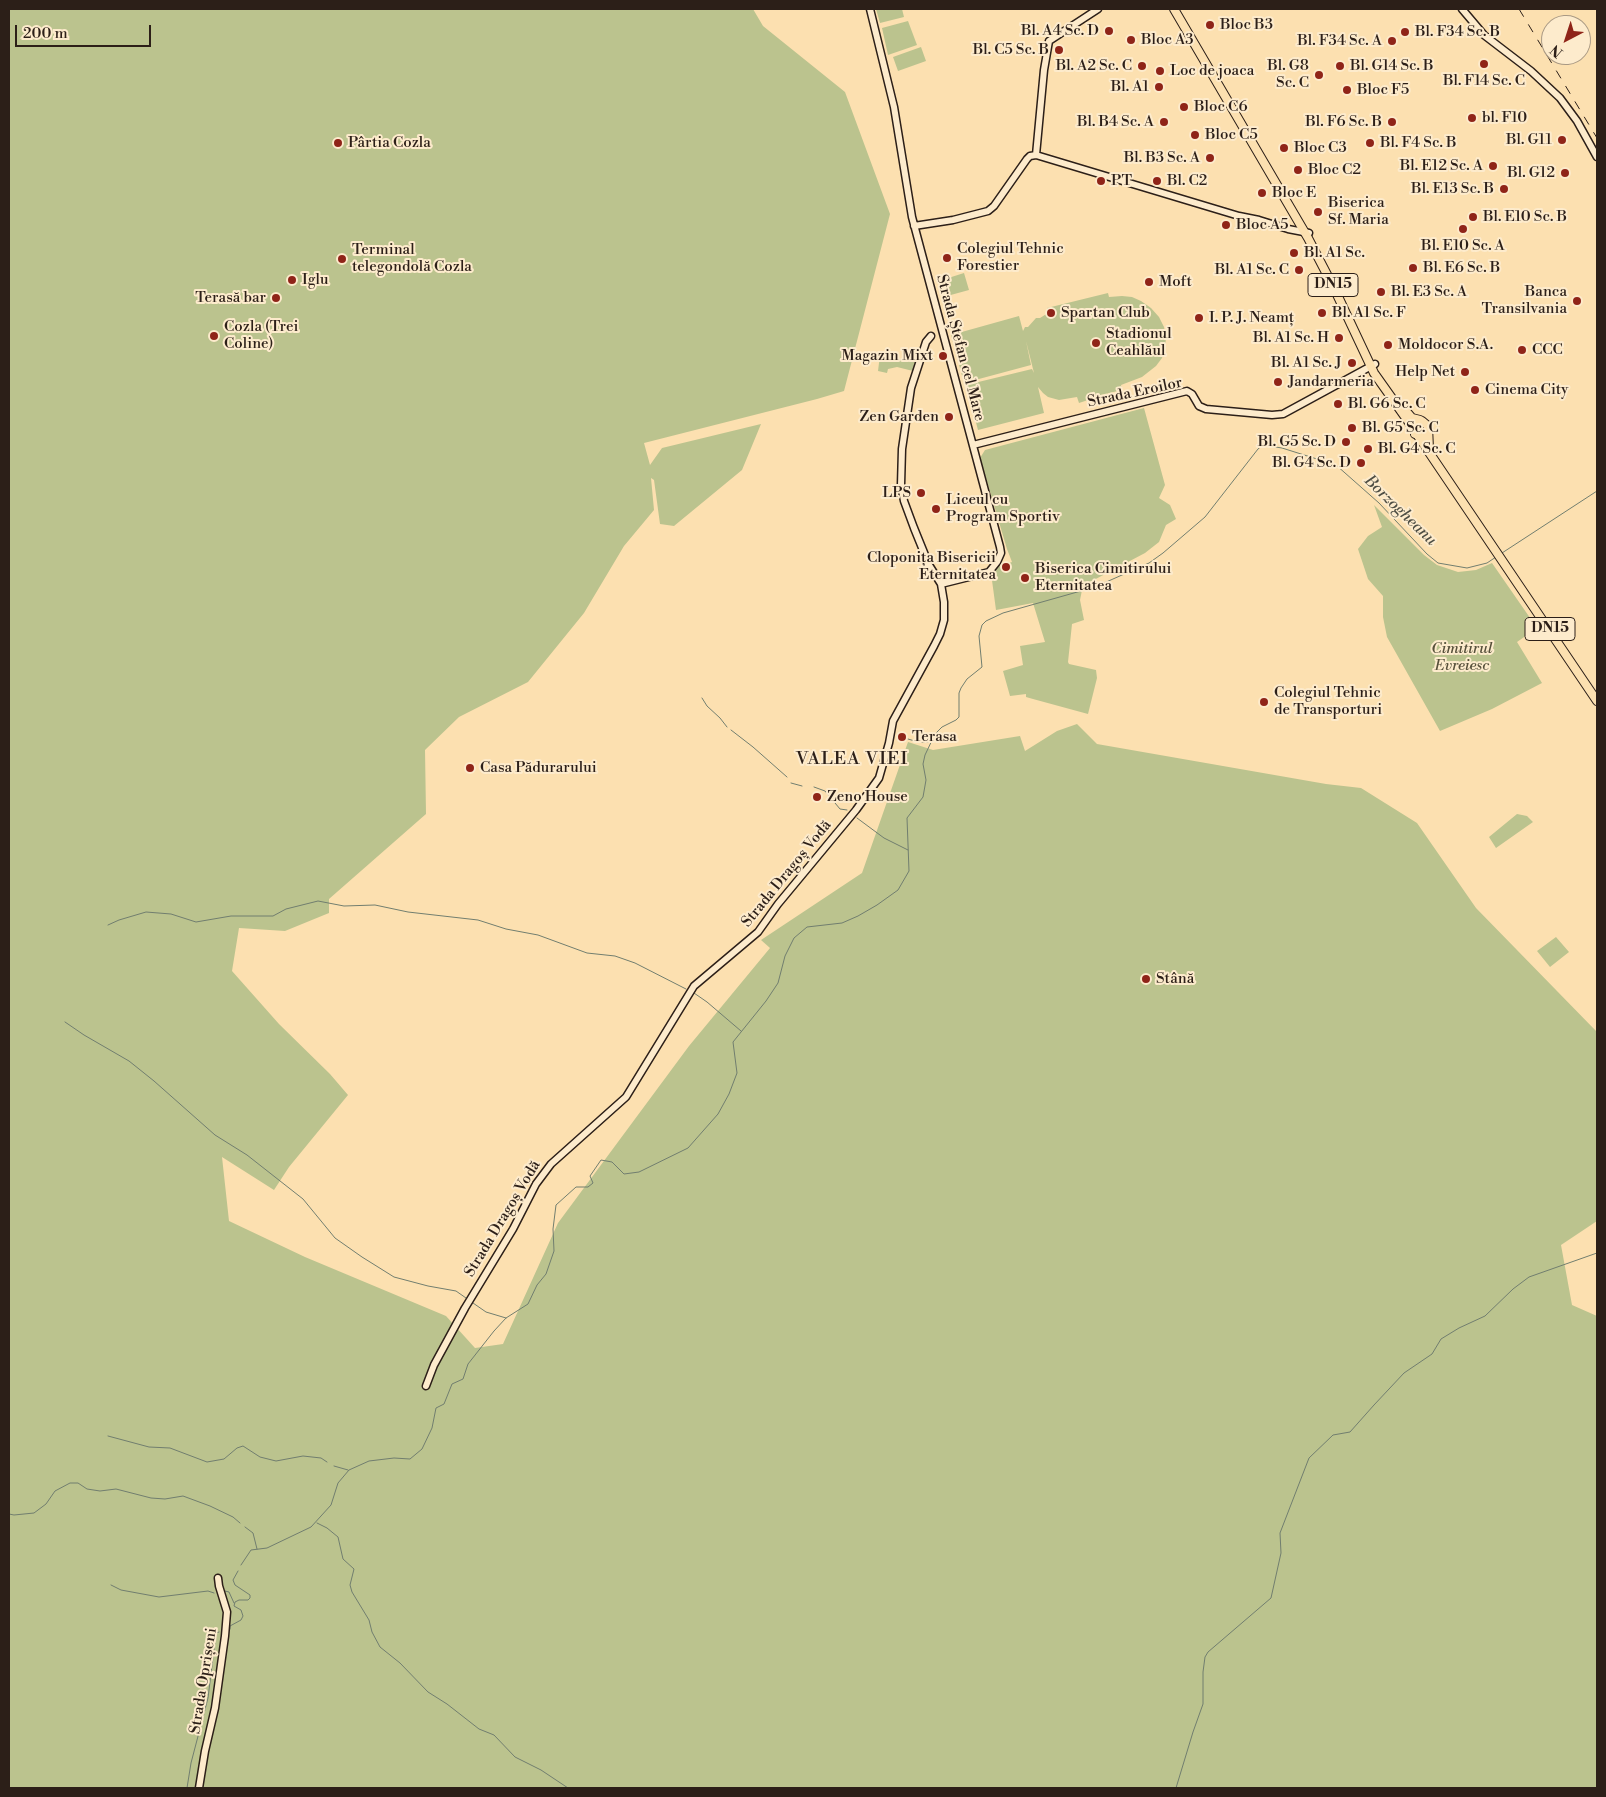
<!DOCTYPE html>
<meta charset="utf-8">
<style>
body{margin:0}
#map{position:relative;width:1606px;height:1797px;overflow:hidden;background:#fce0b0;font-family:"Libre Bodoni",serif}
canvas{display:block}
.frame{position:absolute;inset:0;border:10px solid #2c1f18;pointer-events:none}
.north{position:absolute;left:1541px;top:15px;width:50px;height:50px;box-sizing:border-box;background:#fdebcc;border:1px solid #a99984;border-radius:50%;rotate:220deg;font-size:14px;font-weight:700;line-height:20px;text-align:center;color:#2c1f18}
.north::after{content:'';display:block;margin:auto;width:18px;height:22px;background:#8f2418;clip-path:polygon(50% 0,100% 100%,50% 72%,0 100%)}
.scale{position:absolute;left:15px;top:25px;width:136px;height:22px;box-sizing:border-box;border:2px solid #2c1f18;border-top:0;padding-left:6px;font-size:15px;line-height:18px;white-space:nowrap;color:#2c1f18;-webkit-text-stroke:4px #fdebcc;paint-order:stroke}
</style>
<div id="map">
<canvas width="1606" height="1797"></canvas>
<div class="frame"></div>
<div class="north">N</div>
<div class="scale">200 m</div>
</div>
<script>
const c = document.querySelector('canvas').getContext('2d');
c.lineJoin = 'round';
function fillPath(path, color) {
  c.fillStyle = color;
  c.fill(path, 'evenodd');
}
function toPath(rows) {
  const path = new Path2D();
  for (const r of rows) {
    path.moveTo(r[0], r[1]);
    for (let i = 2; i < r.length; i += 2) path.lineTo(r[i], r[i + 1]);
  }
  return path;
}
function strokePath(path, color, width, dash) {
  c.strokeStyle = color;
  c.lineWidth = width;
  c.lineCap = dash ? 'butt' : 'round';
  c.setLineDash(dash || []);
  c.stroke(path);
}
function drawText(font, color, halo, rows, align = 'center') {
  c.font = font + ' "Libre Bodoni",serif';
  c.lineWidth = 4;
  c.setLineDash([]);
  c.textBaseline = 'middle';
  c.strokeStyle = halo;
  c.fillStyle = color;
  for (const [text, x, y, turn = 0] of rows) {
    c.save();
    c.translate(x, y);
    c.rotate((+turn || 0) * Math.PI / 180);
    c.textAlign = isNaN(turn) ? turn : align;
    if (halo) c.strokeText(text, 0, 0);
    c.fillText(text, 0, 0);
    c.restore();
  }
}
fillPath(toPath([
 [9,9,753,9,763,26,845,92,890,214,844,391,817,399,644,443,650,465,662,448,761,424,742,470,674,526,660,524,654,480,651,478,654,510,624,546,584,613,528,682,459,717,425,750,426,814,329,899,329,913,285,931,239,928,232,971,279,1024,330,1074,348,1095,289,1167,274,1190,222,1157,229,1221,305,1257,446,1316,475,1348,503,1344,558,1223,689,1046,770,948,761,940,862,873,908,742,933,750,1020,736,1025,751,1057,731,1077,724,1097,744,1326,784,1361,788,1417,823,1476,908,1597,1032,1597,1221,1561,1245,1572,1305,1597,1316,1597,1788,9,1788],
 [876,9,902,9,904,17,880,23],
 [908,21,917,45,888,55,882,28],
 [921,47,926,61,898,71,893,57],
 [964,273,969,290,947,296,942,280],
 [1108,293,1109,297,1122,296,1132,297,1141,301,1151,308,1159,317,1164,327,1166,337,1165,349,1162,358,1156,366,1142,377,1121,385,1122,390,1088,398,1088,400,1079,403,1077,397,1059,400,1048,397,1043,393,1038,387,1044,413,978,430,966,385,1032,369,1034,373,1026,341,1031,365,964,383,951,335,1019,316,1023,331,1025,327,1028,327,1036,318,1040,318,1048,313,1047,308],
 [880,355,915,362,913,371,897,367,888,369,887,373,878,371],
 [1144,408,1165,485,1159,498,1170,505,1176,519,1166,525,1159,542,1145,553,1090,582,1082,590,1080,600,1084,620,1072,624,1068,662,1069,664,1096,670,1097,678,1088,714,1033,699,1026,697,1026,694,1010,696,1003,671,1023,665,1020,646,1045,642,1033,603,996,610,991,573,994,568,1012,562,1007,549,980,458,985,450],
 [1374,505,1424,555,1437,565,1458,572,1476,570,1492,563,1537,628,1517,642,1542,683,1492,709,1440,731,1387,637,1383,617,1383,596,1368,579,1358,549,1368,536,1382,527],
 [1517,814,1527,816,1533,822,1496,848,1489,837],
 [1556,937,1569,952,1550,967,1537,951]
]), '#bbc38e');
strokePath(toPath([
 [1502,553,1597,491],
 [702,698,707,706,720,718,727,727],
 [731,730,753,747,787,777],
 [908,739,918,742,932,742],
 [791,783,802,786],
 [814,787,825,791,840,809,847,810],
 [857,818,884,838,908,850],
 [108,925,119,920,146,912,171,914,196,922,231,916,273,916,286,909,318,901,344,906,375,905,408,912,478,920,506,929,538,935,587,953,615,956,635,963,686,989],
 [694,993,707,1002,741,1031],
 [65,1022,84,1035,129,1061,154,1081,215,1135,247,1155,303,1199,335,1238,362,1257,394,1277,428,1286,456,1291,466,1298],
 [473,1303,486,1312,506,1318],
 [108,1436,149,1447,170,1448,207,1462,224,1459,237,1448,243,1446,260,1457,276,1461,303,1456,321,1458,327,1462],
 [334,1466,348,1470],
 [9,1514,14,1515,34,1513,46,1504,55,1491,70,1483,78,1483,87,1489,100,1491,116,1489,151,1498,165,1499,183,1496,210,1506,233,1517,240,1523],
 [317,1523,327,1528,338,1537,343,1559,354,1569,350,1585,352,1592,369,1620,372,1632,380,1647,400,1663,428,1692,447,1704,479,1729,494,1735,515,1757,541,1770,568,1788],
 [245,1527,253,1533,257,1549],
 [241,1565,251,1550,267,1548,311,1527,331,1505,338,1483,349,1470,369,1461,394,1458,410,1459,422,1449,432,1428,436,1408,444,1404,452,1384,463,1379,468,1364,494,1331,506,1318,528,1304,537,1285,546,1274,554,1251,553,1229,556,1205,576,1187,588,1187,593,1183,590,1176,601,1160,612,1162,624,1174,639,1172,688,1148,718,1114,729,1094,737,1073,733,1042,766,1001,778,983,785,956,794,938,807,927,842,923,858,916,877,905,898,890,909,871,907,818,923,797,926,780,923,764,925,755,935,734,942,727,956,720,959,717,959,693,961,688,967,679,982,667,979,636,982,625,986,621,1003,613,1095,587,1149,563,1163,553,1205,517,1258,449,1263,445,1282,448,1336,465,1379,503,1427,554,1438,563,1467,568,1487,563,1496,557],
 [111,1585,121,1590,159,1597,208,1591,214,1593],
 [225,1591,229,1592,234,1603],
 [230,1629,230,1626,241,1620,243,1616,241,1610,234,1606,235,1602,239,1600,248,1600,250,1598,250,1595,235,1585,233,1580,238,1571],
 [187,1788,191,1763,208,1698,216,1633,219,1632],
 [1176,1788,1193,1732,1203,1704,1203,1672,1205,1657,1208,1652,1271,1598,1281,1553,1280,1533,1309,1458,1333,1435,1350,1432,1374,1405,1404,1373,1432,1354,1441,1339,1459,1328,1485,1316,1513,1289,1529,1277,1597,1253]
]), '#717e6f', 1);
const secondary = toPath([
 [870,9,894,107,912,217,1000,547,1001,553,997,562,989,572,941,584],
 [1462,9,1484,35,1531,71,1560,98,1577,121,1597,157],
 [1036,155,1239,216,1259,220,1288,229,1309,233],
 [1036,155,1044,70,1049,41,1098,9],
 [914,226,953,220,988,211,994,206,1027,159,1030,156,1036,155],
 [973,445,1187,391,1192,394,1199,406,1206,409,1272,415,1283,414,1375,364],
 [426,1386,434,1365,465,1308,513,1229,536,1184,551,1164,626,1097,694,986,758,932,778,904,856,810,879,778,889,743,893,721,934,646,940,634,944,620,944,602,941,584,929,565,914,528,904,501,901,485,902,449,911,388,926,342,931,336],
 [199,1788,205,1751,215,1708,225,1636,227,1612,219,1586,218,1578]
]);
const primary = toPath([
 [1174,9,1308,238,1334,288,1374,373,1413,428],
 [1406,411,1412,418,1420,420],
 [1416,422,1422,421,1428,426,1429,449],
 [1415,434,1421,436,1427,432],
 [1418,436,1597,701]
]);
strokePath(secondary, '#2c1f18', 9);
strokePath(primary, '#2c1f18', 10);
strokePath(secondary, '#fdebcc', 6);
strokePath(primary, '#fce0b0', 8);
strokePath(toPath([
 [1519,9,1597,138]
]), '#2c1f18', 1, [9, 9]);
for (const [x, y, r, color] of [
 [1210,25,5,"#8f2418"],
 [1109,31,5,"#8f2418"],
 [1405,32,5,"#8f2418"],
 [1131,40,5,"#8f2418"],
 [1392,41,5,"#8f2418"],
 [1059,50,5,"#8f2418"],
 [1484,64,5,"#8f2418"],
 [1142,66,5,"#8f2418"],
 [1340,66,5,"#8f2418"],
 [1160,71,5,"#8f2418"],
 [1319,75,5,"#8f2418"],
 [1159,87,5,"#8f2418"],
 [1347,90,5,"#8f2418"],
 [1184,107,5,"#8f2418"],
 [1472,118,5,"#8f2418"],
 [1164,122,5,"#8f2418"],
 [1392,122,5,"#8f2418"],
 [1195,135,5,"#8f2418"],
 [1562,140,5,"#8f2418"],
 [338,143,5,"#8f2418"],
 [1370,143,5,"#8f2418"],
 [1284,148,5,"#8f2418"],
 [1210,158,5,"#8f2418"],
 [1493,166,5,"#8f2418"],
 [1298,170,5,"#8f2418"],
 [1565,173,5,"#8f2418"],
 [1101,181,5,"#8f2418"],
 [1157,181,5,"#8f2418"],
 [1504,189,5,"#8f2418"],
 [1262,193,5,"#8f2418"],
 [1318,212,5,"#8f2418"],
 [1473,217,5,"#8f2418"],
 [1226,225,5,"#8f2418"],
 [1463,229,5,"#8f2418"],
 [1294,253,5,"#8f2418"],
 [947,258,5,"#8f2418"],
 [342,259,5,"#8f2418"],
 [1413,268,5,"#8f2418"],
 [1299,270,5,"#8f2418"],
 [292,280,5,"#8f2418"],
 [1149,282,5,"#8f2418"],
 [1381,292,5,"#8f2418"],
 [276,298,5,"#8f2418"],
 [1577,301,5,"#8f2418"],
 [1051,313,5,"#8f2418"],
 [1322,313,5,"#8f2418"],
 [1199,318,5,"#8f2418"],
 [214,336,5,"#8f2418"],
 [1339,338,5,"#8f2418"],
 [1096,343,5,"#8f2418"],
 [1388,345,5,"#8f2418"],
 [1522,350,5,"#8f2418"],
 [943,356,5,"#8f2418"],
 [1352,363,5,"#8f2418"],
 [1465,372,5,"#8f2418"],
 [1278,382,5,"#8f2418"],
 [1475,390,5,"#8f2418"],
 [1338,404,5,"#8f2418"],
 [949,417,5,"#8f2418"],
 [1352,428,5,"#8f2418"],
 [1346,442,5,"#8f2418"],
 [1368,449,5,"#8f2418"],
 [1361,463,5,"#8f2418"],
 [921,493,5,"#8f2418"],
 [936,509,5,"#8f2418"],
 [1006,567,5,"#8f2418"],
 [1025,578,5,"#8f2418"],
 [1264,702,5,"#8f2418"],
 [902,737,5,"#8f2418"],
 [470,768,5,"#8f2418"],
 [817,797,5,"#8f2418"],
 [1146,979,5,"#8f2418"]
]) {
  const dot = new Path2D();
  dot.arc(x, y, r, 0, 2 * Math.PI);
  c.fillStyle = color;
  c.fill(dot);
  strokePath(dot, '#fdebcc', 2);
}
for (const [x, y, w] of [
 [1333,285,50],
 [1550,629,50]
]) {
  const box = new Path2D();
  box.roundRect(x - w / 2, y - 11.5, w, 23, 4);
  c.fillStyle = '#fdebcc';
  c.fill(box);
  strokePath(box, '#2c1f18', 1);
}
drawText('bold 14px', '#2c1f18', null, [
 ["DN15",1333,285],
 ["DN15",1550,629]
]);
drawText('15px', '#2c1f18', '#fdebcc', [
 ["Bloc B3",1220,25],
 ["Bl. A4 Sc. D",1099,31,"right"],
 ["Bl. F34 Sc. B",1415,32],
 ["Bloc A3",1141,40],
 ["Bl. F34 Sc. A",1382,41,"right"],
 ["Bl. C5 Sc. B",1049,50,"right"],
 ["Bl. A2 Sc. C",1132,66,"right"],
 ["Bl. G8",1309,66,"right"],
 ["Sc. C",1309,83,"right"],
 ["Bl. G14 Sc. B",1350,66],
 ["Loc de joaca",1170,71],
 ["Bl. F14 Sc. C",1484,81,"center"],
 ["Bl. A1",1149,87,"right"],
 ["Bloc F5",1357,90],
 ["Bloc C6",1194,107],
 ["bl. F10",1482,118],
 ["Bl. B4 Sc. A",1154,122,"right"],
 ["Bl. F6 Sc. B",1382,122,"right"],
 ["Bloc C5",1205,135],
 ["Bl. G11",1552,140,"right"],
 ["Pârtia Cozla",348,143],
 ["Bl. F4 Sc. B",1380,143],
 ["Bloc C3",1294,148],
 ["Bl. B3 Sc. A",1200,158,"right"],
 ["Bl. E12 Sc. A",1483,166,"right"],
 ["Bloc C2",1308,170],
 ["Bl. G12",1555,173,"right"],
 ["PT",1111,181],
 ["Bl. C2",1167,181],
 ["Bl. E13 Sc. B",1494,189,"right"],
 ["Bloc E",1272,193],
 ["Biserica",1328,203],
 ["Sf. Maria",1328,220],
 ["Bl. E10 Sc. B",1483,217],
 ["Bloc A5",1236,225],
 ["Bl. E10 Sc. A",1463,246,"center"],
 ["Colegiul Tehnic",957,249],
 ["Forestier",957,266],
 ["Terminal",352,250],
 ["telegondolă Cozla",352,267],
 ["Bl. A1 Sc.",1304,253],
 ["Bl. E6 Sc. B",1423,268],
 ["Bl. A1 Sc. C",1289,270,"right"],
 ["Iglu",302,280],
 ["Moft",1159,282],
 ["Bl. E3 Sc. A",1391,292],
 ["Banca",1567,292,"right"],
 ["Transilvania",1567,309,"right"],
 ["Terasă bar",266,298,"right"],
 ["Spartan Club",1061,313],
 ["Bl. A1 Sc. F",1332,313],
 ["I. P. J. Neamț",1209,318],
 ["Cozla (Trei",224,327],
 ["Coline)",224,344],
 ["Stadionul",1106,334],
 ["Ceahlăul",1106,351],
 ["Bl. A1 Sc. H",1329,338,"right"],
 ["Moldocor S.A.",1398,345],
 ["CCC",1532,350],
 ["Magazin Mixt",933,356,"right"],
 ["Bl. A1 Sc. J",1342,363,"right"],
 ["Help Net",1455,372,"right"],
 ["Jandarmeria",1288,382],
 ["Cinema City",1485,390],
 ["Bl. G6 Sc. C",1348,404],
 ["Zen Garden",939,417,"right"],
 ["Bl. G5 Sc. C",1362,428],
 ["Bl. G5 Sc. D",1336,442,"right"],
 ["Bl. G4 Sc. C",1378,449],
 ["Bl. G4 Sc. D",1351,463,"right"],
 ["LPS",911,493,"right"],
 ["Liceul cu",946,500],
 ["Program Sportiv",946,517],
 ["Cloponița Bisericii",996,558,"right"],
 ["Eternitatea",996,575,"right"],
 ["Biserica Cimitirului",1035,569],
 ["Eternitatea",1035,586],
 ["Colegiul Tehnic",1274,693],
 ["de Transporturi",1274,710],
 ["Terasa",912,737],
 ["Casa Pădurarului",480,768],
 ["Zeno House",827,797],
 ["Stână",1156,979]
], 'left');
drawText('15px', '#2c1f18', '#fdebcc', [
 ["Strada Ștefan cel Mare",960,348,75],
 ["Strada Eroilor",1135,393,-12],
 ["Strada Dragoș Vodă",787,874,-51],
 ["Strada Dragoș Vodă",503,1219,-59],
 ["Strada Oprișeni",204,1681,-81]
]);
drawText('italic 15px', '#57503b', '#fdebcc', [
 ["Cimitirul",1462,649],
 ["Evreiesc",1462,666]
]);
drawText('italic 16px', '#4e4e44', '#fdebcc', [
 ["Borzogheanu",1400,511,44]
]);
c.letterSpacing = '1px';
drawText('18px', '#2c1f18', '#fdebcc', [
 ["VALEA VIEI",852,760]
]);
c.letterSpacing = '0px';
</script>
